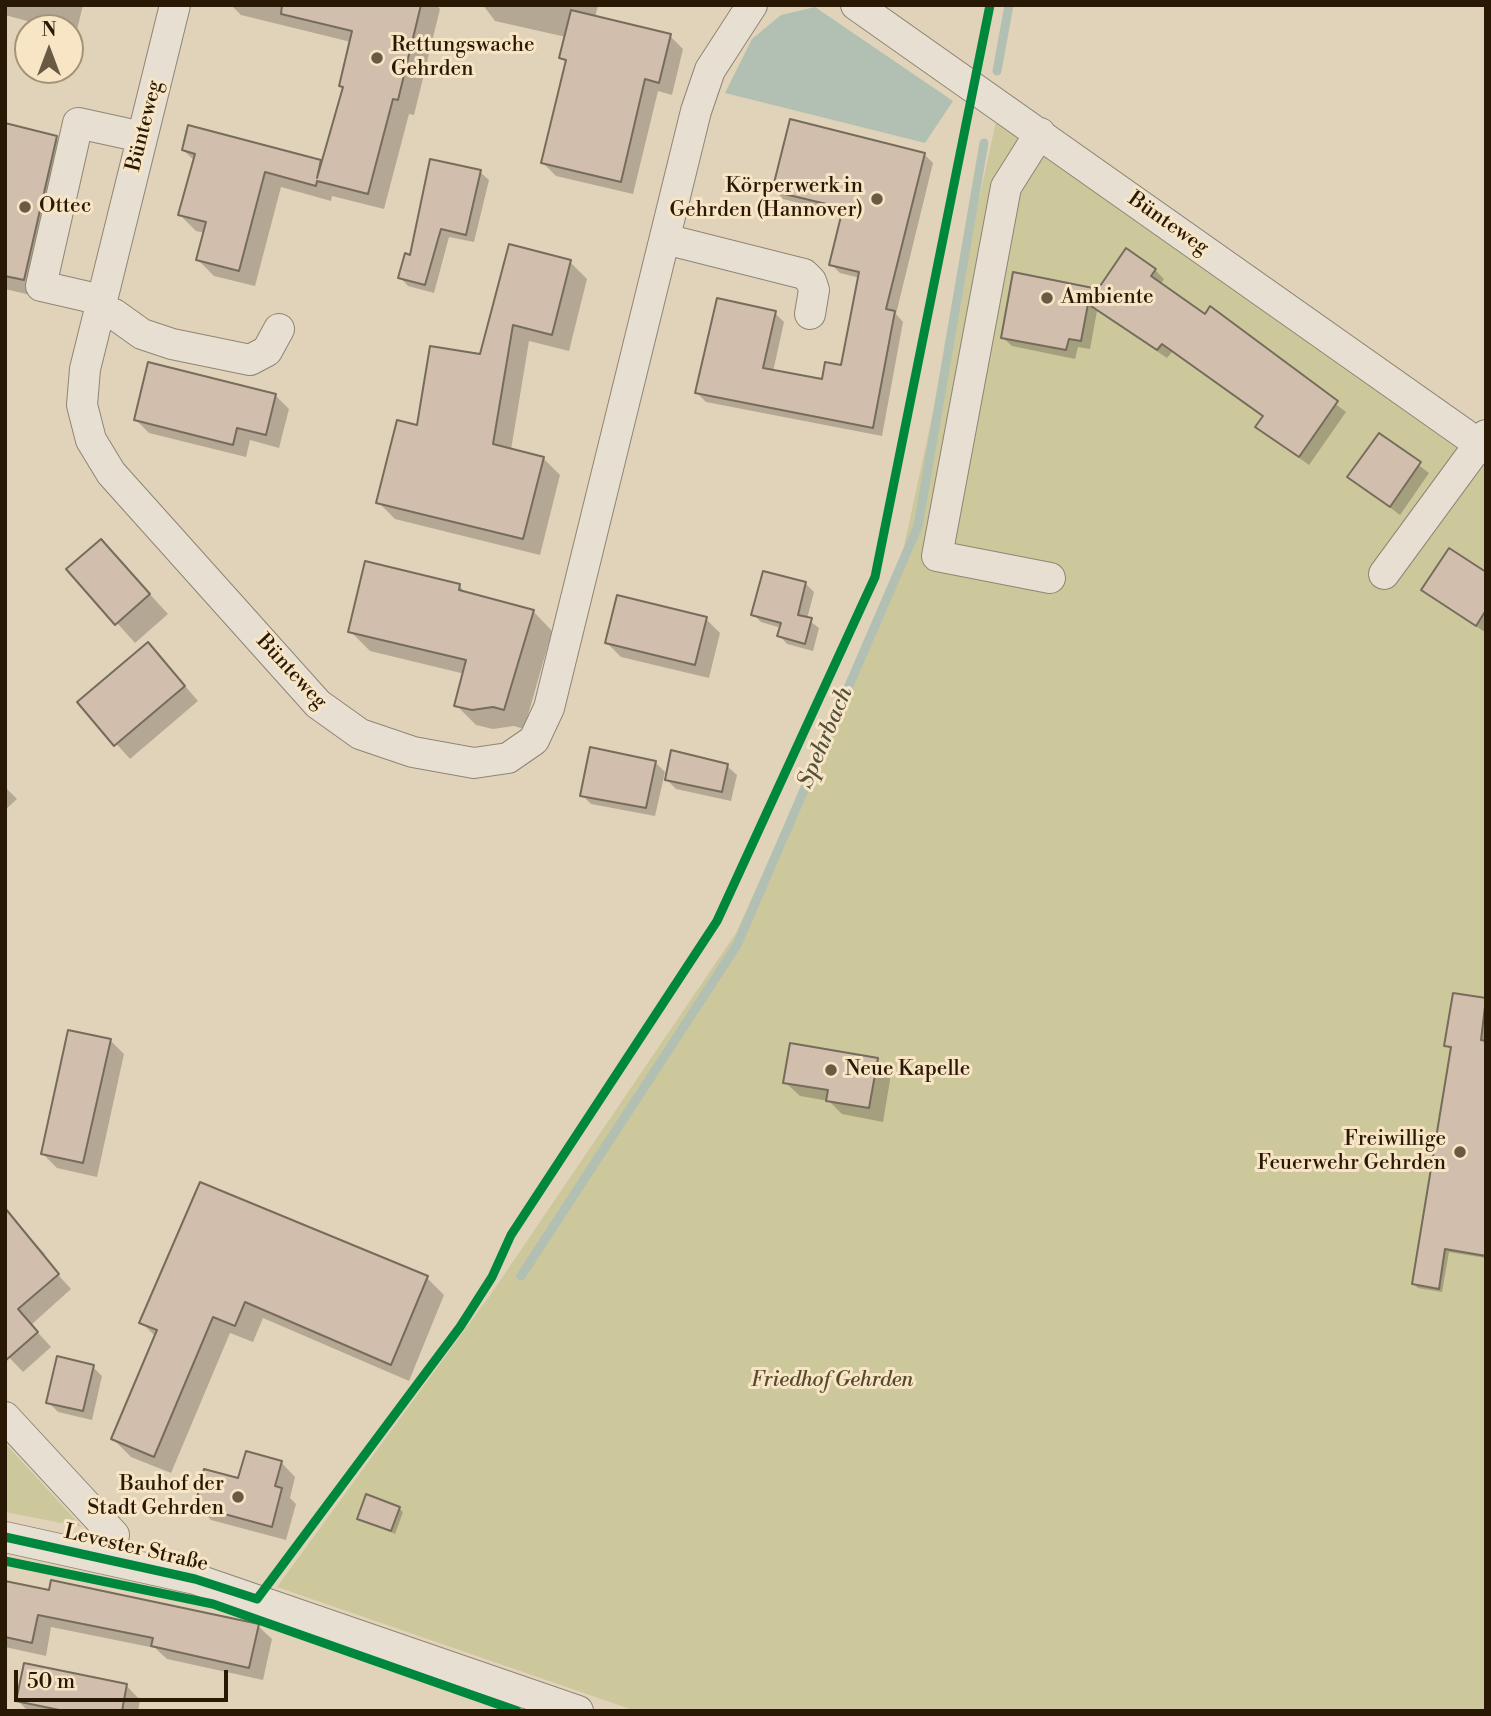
<!DOCTYPE html>
<meta charset="utf-8">
<style>
body{margin:0}
#map{position:relative;width:1491px;height:1716px;overflow:hidden;background:#e1d3b9;font-family:"Libre Bodoni",serif}
canvas{display:block}
.frame{position:absolute;inset:0;border:7px solid #291904;pointer-events:none}
.north{position:absolute;left:14px;top:14px;width:70px;height:70px;box-sizing:border-box;background:#f7e5c6;border:2px solid #a59378;border-radius:50%;rotate:0deg;font-size:19px;font-weight:700;line-height:28px;text-align:center;color:#291904}
.north::after{content:'';display:block;margin:auto;width:24px;height:32px;background:#695a43;clip-path:polygon(50% 0,100% 100%,50% 72%,0 100%)}
.scale{position:absolute;left:14px;top:1670px;width:214px;height:32px;box-sizing:border-box;border:4px solid #291904;border-top:0;padding-left:9px;font-size:21px;line-height:24px;white-space:nowrap;color:#291904;-webkit-text-stroke:5px #f7e5c6;paint-order:stroke}
</style>
<div id="map">
<canvas width="1491" height="1716"></canvas>
<div class="frame"></div>
<div class="north">N</div>
<div class="scale">50 m</div>
</div>
<script>
const c = document.querySelector('canvas').getContext('2d');
c.lineJoin = 'round';
function fillPath(path, color) {
  c.fillStyle = color;
  c.fill(path, 'evenodd');
}
function toPath(rows) {
  const path = new Path2D();
  for (const r of rows) {
    path.moveTo(r[0], r[1]);
    for (let i = 2; i < r.length; i += 2) path.lineTo(r[i], r[i + 1]);
  }
  return path;
}
function strokePath(path, color, width, dash) {
  c.strokeStyle = color;
  c.lineWidth = width;
  c.lineCap = dash ? 'butt' : 'round';
  c.setLineDash(dash || []);
  c.stroke(path);
}
function drawText(font, color, halo, rows, align = 'center') {
  c.font = font + ' "Libre Bodoni",serif';
  c.lineWidth = 6;
  c.setLineDash([]);
  c.textBaseline = 'middle';
  c.strokeStyle = halo;
  c.fillStyle = color;
  for (const [text, x, y, turn = 0] of rows) {
    c.save();
    c.translate(x, y);
    c.rotate((+turn || 0) * Math.PI / 180);
    c.textAlign = isNaN(turn) ? turn : align;
    if (halo) c.strokeText(text, 0, 0);
    c.fillText(text, 0, 0);
    c.restore();
  }
}
fillPath(toPath([
 [998,112,1486,466,1486,1711,636,1711,277,1587,493,1291,736,933,898,574],
 [5,1443,82,1527,5,1512]
]), '#cdc79c');
fillPath(toPath([
 [815,7,953,101,925,143,725,93,752,39,781,15]
]), '#b1c0b2');
fillPath(toPath([
 [5,5,83,5,76,34,70,32,70,28,53,28,5,15],
 [231,5,436,5,440,9,414,115,409,114,384,209,332,196,331,201,281,187,255,286,214,276,198,260,205,233,196,231,180,215,195,161,183,150,323,165,345,89,341,85,351,42,241,15],
 [483,5,598,5,595,18,670,36,683,49,672,95,658,91,633,194,556,176,543,163,567,63,561,58,566,37,495,21],
 [5,125,56,138,75,157,43,298,5,289],
 [924,154,933,163,896,314,903,322,882,436,706,402,697,393,775,313,784,322,773,372,823,381,842,367,860,278,840,273,831,264,844,214,783,199,774,190],
 [480,172,489,180,474,242,449,237,434,293,408,286,400,277,411,257],
 [570,262,587,279,569,351,529,341,511,450,543,458,560,475,540,555,395,519,378,502,419,427],
 [1155,270,1164,279,1160,285,1205,316,1211,308,1346,412,1309,465,1257,427,1264,418,1172,352,1167,358,1097,311,1090,349,1078,347,1075,359,1012,346,1002,337,1099,291],
 [275,395,289,409,279,448,250,440,246,457,149,433,136,420],
 [1379,435,1429,473,1400,515,1350,477],
 [101,541,168,614,135,643,69,569],
 [1486,574,1486,633,1424,590],
 [806,584,814,592,807,619,819,628,813,651,787,644,779,635,781,628,761,622,753,614],
 [459,586,467,594,533,611,552,631,524,729,514,726,493,729,476,725,456,705,465,674,370,651,350,631],
 [706,619,720,633,709,678,621,657,607,643],
 [161,658,198,701,130,759,79,702],
 [655,762,665,772,655,816,591,804,582,795],
 [727,766,737,775,731,801,676,789,667,780],
 [5,787,17,799,5,810],
 [1454,995,1486,1000,1486,1258,1449,1252,1442,1292,1418,1288,1414,1284,1452,1050,1446,1046],
 [110,1040,124,1054,97,1177,57,1168,42,1153],
 [877,1060,891,1074,883,1122,842,1114,829,1101,800,1096,785,1082],
 [201,1185,427,1278,444,1295,409,1381,263,1318,253,1342,230,1333,171,1473,131,1457,113,1439,156,1337,141,1322],
 [6,1211,45,1254,42,1257,71,1289,31,1325,51,1347,23,1372,5,1353],
 [93,1367,102,1376,92,1420,58,1412,48,1402],
 [281,1462,295,1477,290,1498,296,1504,286,1540,211,1520,197,1505,240,1480],
 [399,1508,403,1512,395,1534,359,1518],
 [5,1583,258,1626,272,1639,263,1680,167,1659,155,1648,51,1627,46,1656,5,1647],
 [126,1685,140,1700,138,1711,28,1711,18,1701]
]), '#0003');
strokePath(toPath([
 [997,71,1009,5],
 [521,1276,737,945,918,526,984,143]
]), '#b1c0b2', 9);
const building = toPath([
 [282,5,421,5,398,100,393,99,368,194,317,181,316,186,265,172,239,271,196,260,206,222,178,215,195,154,182,150,188,125,321,160,317,178,343,87,339,86,352,31,281,14,282,5],
 [571,10,671,34,659,83,645,79,621,182,541,163,566,60,559,58,571,10],
 [790,119,925,153,886,309,895,311,873,428,695,393,717,298,776,311,763,368,822,379,825,362,841,365,859,272,829,265,843,208,772,191,790,119],
 [5,123,57,136,24,280,5,276,5,123],
 [430,159,481,170,466,235,441,229,425,285,398,278,405,253,410,255,430,159],
 [509,244,571,260,552,335,513,325,493,444,544,457,523,539,376,503,397,420,417,425,430,346,480,354,509,244],
 [1126,248,1156,269,1151,276,1205,314,1210,306,1338,401,1299,457,1255,427,1263,416,1162,344,1157,350,1088,304,1081,341,1069,339,1066,350,1001,338,1013,272,1098,289,1126,248],
 [148,362,276,394,266,435,237,428,233,445,134,420,148,362],
 [1379,433,1421,462,1390,507,1347,477,1379,433],
 [101,539,150,594,115,625,66,569,101,539],
 [1449,548,1486,572,1486,610,1476,626,1421,590,1449,548],
 [365,561,460,584,459,590,534,610,504,710,493,707,472,710,454,706,466,660,348,632,365,561],
 [763,571,806,582,798,615,812,618,805,644,777,636,781,623,751,615,763,571],
 [617,595,707,617,695,665,605,643,617,595],
 [148,642,185,686,114,746,77,702,148,642],
 [590,747,656,761,646,808,580,796,590,747],
 [671,750,728,764,722,792,665,780,671,750],
 [1453,993,1486,998,1481,1040,1486,1041,1486,1256,1445,1249,1439,1289,1412,1284,1451,1047,1444,1046,1453,993],
 [68,1030,111,1039,83,1163,41,1154,68,1030],
 [790,1043,878,1058,869,1108,826,1101,828,1090,783,1083,790,1043],
 [200,1182,428,1276,391,1365,245,1302,235,1326,213,1317,154,1457,111,1439,157,1330,139,1323,200,1182],
 [5,1208,59,1274,18,1309,38,1332,5,1361,5,1208],
 [57,1356,94,1365,83,1411,46,1403,57,1356],
 [246,1451,282,1461,275,1486,282,1488,272,1527,195,1506,204,1469,238,1478,246,1451],
 [366,1494,400,1507,391,1531,357,1519,366,1494],
 [51,1580,259,1624,249,1668,151,1646,153,1638,38,1615,32,1643,5,1637,5,1581,49,1590,51,1580],
 [24,1663,127,1684,122,1711,64,1711,16,1701,24,1663]
]);
fillPath(building, '#d2bead');
strokePath(building, '#756c5c', 2);
const minor = toPath([
 [175,5,85,369,82,405,91,440,111,473,318,704,360,734,413,752,474,763,508,758,534,740,549,708,696,111,710,70,752,5],
 [856,5,1486,449],
 [1040,133,1006,187,937,556,1050,578],
 [665,239,804,274,811,281,814,290,810,314],
 [102,300,41,286,78,123,142,137],
 [99,311,114,314,142,334,172,344,250,360,267,351,279,329],
 [1384,574,1486,435],
 [5,1417,114,1535,110,1559],
 [5,1537,195,1579,578,1711]
]);
strokePath(minor, '#8f8574', 32);
strokePath(minor, '#e6dfd2', 30);
strokePath(toPath([
 [5,1537,195,1579,257,1599,460,1327,492,1277,511,1235,717,921,875,577,990,5],
 [5,1561,213,1604,517,1711]
]), '#00873e', 9);
for (const [x, y, r, color] of [
 [377,58,7,"#695a43"],
 [877,199,7,"#695a43"],
 [25,207,7,"#695a43"],
 [1047,298,7,"#695a43"],
 [831,1070,7,"#695a43"],
 [1460,1152,7,"#695a43"],
 [238,1497,7,"#695a43"]
]) {
  const dot = new Path2D();
  dot.arc(x, y, r, 0, 2 * Math.PI);
  c.fillStyle = color;
  c.fill(dot);
  strokePath(dot, '#f7e5c6', 2.5);
}
drawText('21px', '#291904', '#f7e5c6', [
 ["Rettungswache",391,46],
 ["Gehrden",391,70],
 ["Körperwerk in",863,187,"right"],
 ["Gehrden (Hannover)",863,211,"right"],
 ["Ottec",39,207],
 ["Ambiente",1061,298],
 ["Neue Kapelle",845,1070],
 ["Freiwillige",1446,1140,"right"],
 ["Feuerwehr Gehrden",1446,1164,"right"],
 ["Bauhof der",224,1485,"right"],
 ["Stadt Gehrden",224,1509,"right"]
], 'left');
drawText('21px', '#291904', '#f7e5c6', [
 ["Bünteweg",145,126,-76],
 ["Bünteweg",1168,224,35],
 ["Bünteweg",291,672,47],
 ["Levester Straße",136,1549,13]
]);
drawText('italic 21px', '#554a2b', '#f7e5c6', [
 ["Friedhof Gehrden",832,1381]
]);
drawText('italic 23px', '#515140', '#f7e5c6', [
 ["Spehrbach",826,738,-67]
]);
</script>
